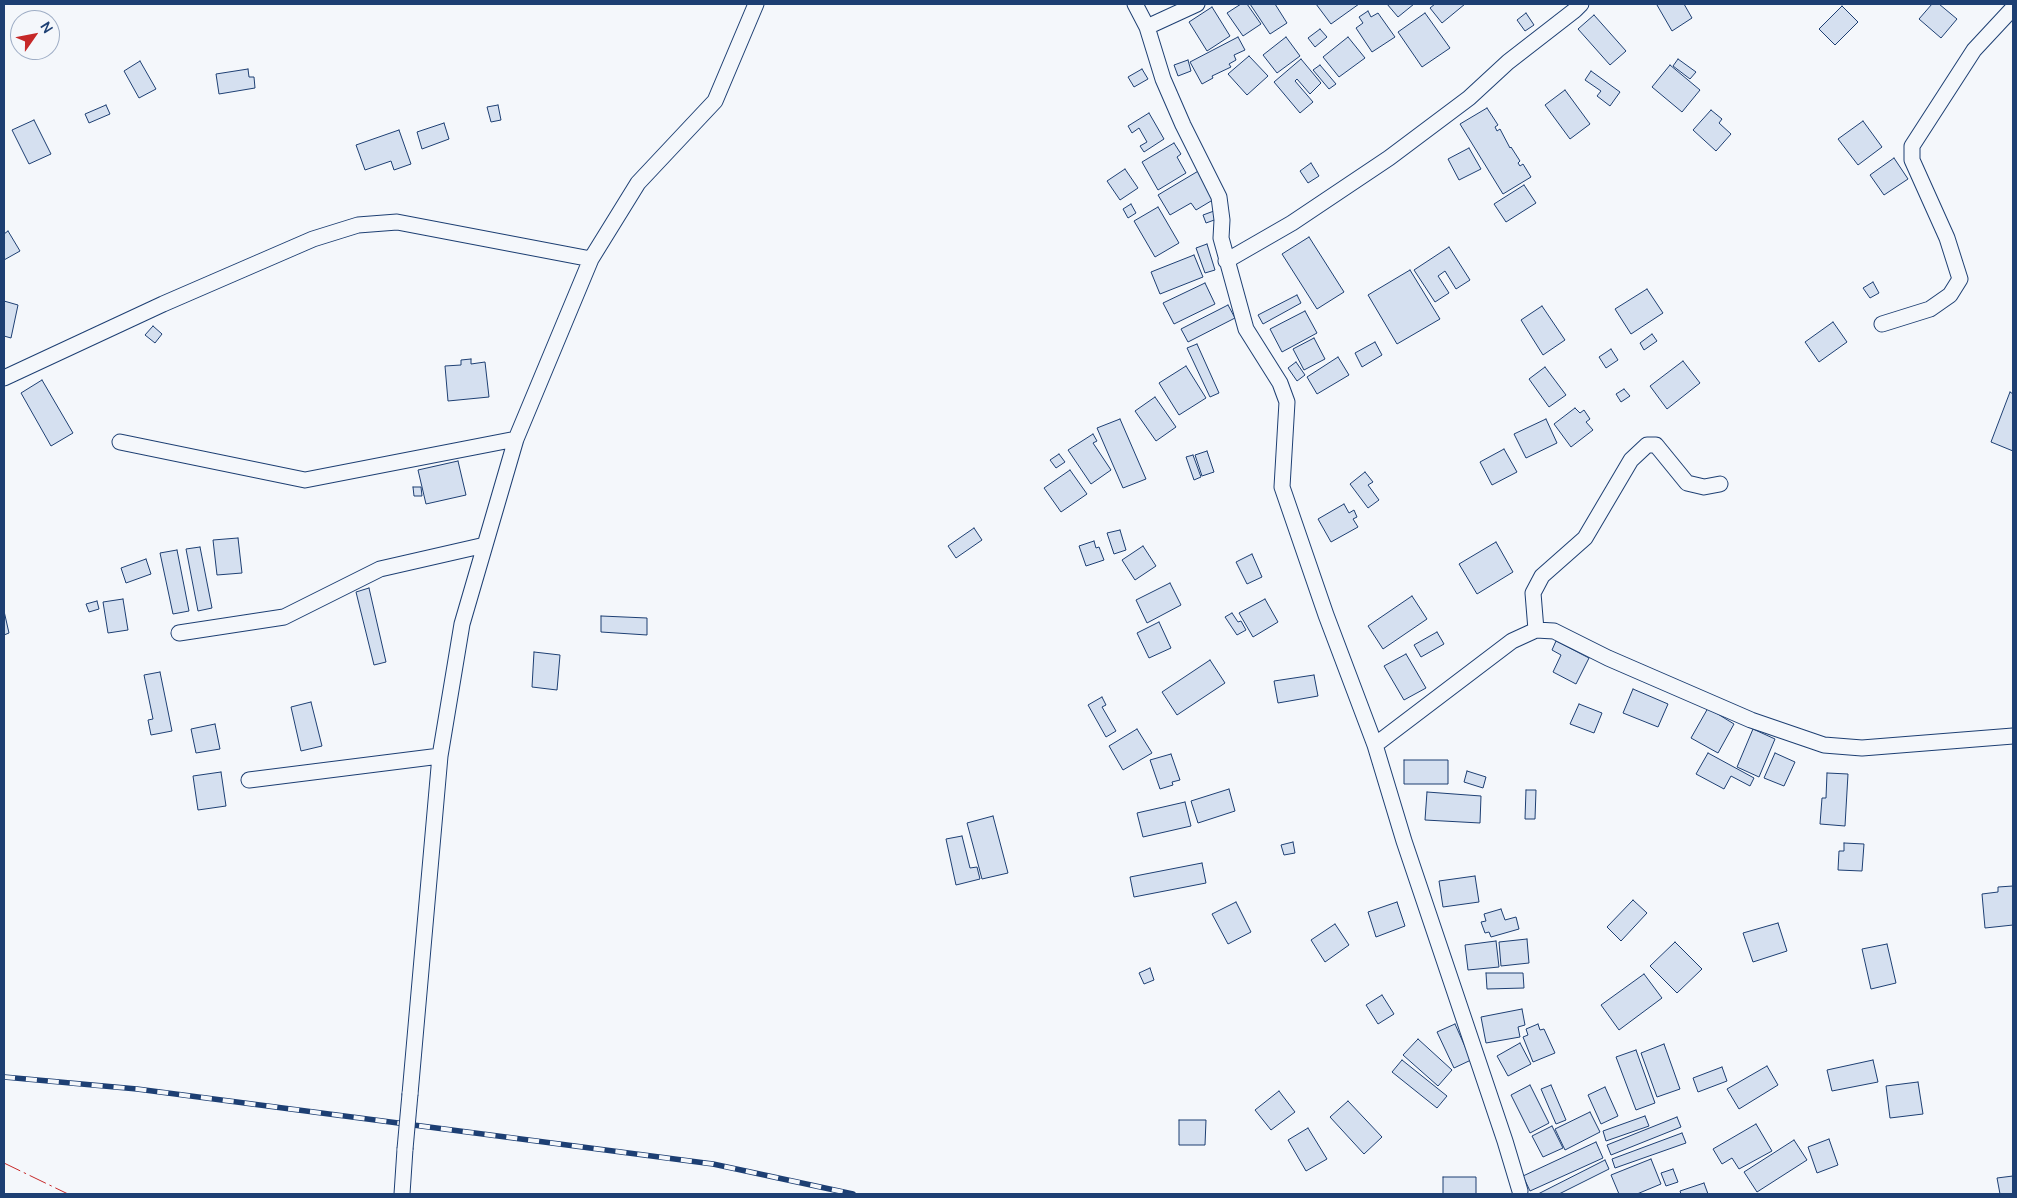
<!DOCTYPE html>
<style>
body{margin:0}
#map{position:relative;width:2017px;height:1198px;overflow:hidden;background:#f4f7fb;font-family:Manrope,sans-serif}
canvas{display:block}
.frame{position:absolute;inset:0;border:5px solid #1d3f73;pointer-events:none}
.north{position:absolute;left:10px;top:10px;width:50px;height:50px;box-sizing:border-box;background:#f4f7fb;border:1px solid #9eadc5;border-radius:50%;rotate:57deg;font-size:14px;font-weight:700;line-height:20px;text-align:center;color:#1d3f73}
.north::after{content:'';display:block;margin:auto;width:18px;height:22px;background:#c62828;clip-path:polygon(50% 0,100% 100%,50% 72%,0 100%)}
</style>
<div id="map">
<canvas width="2017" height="1198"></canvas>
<div class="frame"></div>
<div class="north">N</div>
</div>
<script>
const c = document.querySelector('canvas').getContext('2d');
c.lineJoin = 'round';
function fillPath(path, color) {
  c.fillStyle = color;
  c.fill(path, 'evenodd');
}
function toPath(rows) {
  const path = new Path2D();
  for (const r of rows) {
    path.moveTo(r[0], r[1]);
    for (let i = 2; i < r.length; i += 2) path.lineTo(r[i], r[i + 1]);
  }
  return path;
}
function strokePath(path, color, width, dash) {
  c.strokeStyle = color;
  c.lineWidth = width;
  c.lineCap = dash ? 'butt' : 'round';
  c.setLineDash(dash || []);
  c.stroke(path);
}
const building = toPath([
 [1241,4,1247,4,1261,24,1243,36,1227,13,1241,4],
 [1250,4,1275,4,1287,23,1270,34,1250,4],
 [1316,4,1359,4,1331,24,1316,4],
 [1387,4,1414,4,1398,17,1387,4],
 [1435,4,1465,4,1442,23,1430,8,1435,4],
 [1658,4,1684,4,1692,18,1672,31,1657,5,1658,4],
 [1932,4,1939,4,1957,19,1941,38,1919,19,1932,4],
 [1842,6,1858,22,1835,45,1819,29,1842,6],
 [1212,7,1230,36,1207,51,1189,22,1212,7],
 [1368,11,1371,17,1378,13,1395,37,1372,52,1356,28,1363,23,1359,17,1368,11],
 [1425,13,1450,48,1422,67,1398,32,1425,13],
 [1526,13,1534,25,1525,31,1517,20,1526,13],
 [1594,15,1626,51,1610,65,1578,29,1594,15],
 [1320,29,1327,37,1315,47,1308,38,1320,29],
 [1238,37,1245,50,1234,55,1236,60,1229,64,1231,67,1212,76,1213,78,1202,84,1190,62,1238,37],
 [1286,37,1300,56,1277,73,1263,55,1286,37],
 [1348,37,1365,58,1339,77,1323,57,1348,37],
 [1249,56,1268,76,1247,95,1228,74,1249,56],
 [1301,59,1321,83,1310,94,1297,79,1295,81,1313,102,1300,113,1274,82,1301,59],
 [1678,59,1696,72,1690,79,1673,66,1678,59],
 [1188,60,1191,71,1178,76,1174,65,1188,60],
 [140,61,156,89,139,98,124,71,140,61],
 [1320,65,1336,84,1329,89,1313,70,1320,65],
 [1670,65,1700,90,1682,112,1652,87,1670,65],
 [248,69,249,77,254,77,255,88,219,94,216,74,248,69],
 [1142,69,1148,79,1134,87,1128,77,1142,69],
 [1591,71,1620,92,1610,106,1597,96,1601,91,1585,80,1591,71],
 [1565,90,1590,124,1570,139,1545,105,1565,90],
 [106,105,110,114,89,123,85,114,106,105],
 [498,105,501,120,491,122,487,107,498,105],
 [1487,108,1498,125,1495,127,1497,131,1500,129,1510,148,1511,147,1520,161,1518,163,1520,166,1523,164,1531,177,1503,194,1460,124,1487,108],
 [1711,110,1722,119,1719,123,1731,134,1716,151,1693,130,1711,110],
 [1149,113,1164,139,1144,152,1140,146,1147,142,1139,128,1132,133,1128,126,1149,113],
 [34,120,51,154,29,164,12,130,34,120],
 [1863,121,1882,147,1858,165,1838,139,1863,121],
 [444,123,449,139,422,149,417,132,444,123],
 [399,130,411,164,394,170,391,161,365,170,356,145,399,130],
 [1174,143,1181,154,1177,157,1186,173,1158,190,1142,162,1174,143],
 [1469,148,1481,169,1459,180,1448,159,1469,148],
 [1894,158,1908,179,1884,195,1870,175,1894,158],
 [1311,163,1319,176,1308,183,1300,171,1311,163],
 [1125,169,1138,188,1120,200,1107,181,1125,169],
 [1200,170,1216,198,1196,210,1191,203,1170,215,1158,195,1200,170],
 [1524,185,1536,203,1506,222,1494,204,1524,185],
 [1131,204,1136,213,1128,218,1123,209,1131,204],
 [1158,207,1179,243,1155,257,1134,221,1158,207],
 [1214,211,1217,219,1206,223,1203,215,1214,211],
 [8,231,20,251,4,260,4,234,8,231],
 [1309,237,1344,292,1317,309,1282,254,1309,237],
 [1207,244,1215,270,1205,273,1196,248,1207,244],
 [1449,247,1470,280,1456,289,1445,271,1438,276,1449,293,1435,302,1414,270,1449,247],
 [1194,255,1203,277,1160,294,1151,272,1194,255],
 [1410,270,1440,319,1397,344,1368,295,1410,270],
 [1873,282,1879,293,1870,298,1863,288,1873,282],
 [1205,283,1215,304,1174,324,1163,303,1205,283],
 [1647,289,1663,313,1631,334,1615,309,1647,289],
 [1297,295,1301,303,1263,324,1258,315,1297,295],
 [4,301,18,305,11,338,4,336,4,301],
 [1228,305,1235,318,1188,342,1181,329,1228,305],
 [1542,306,1565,340,1543,355,1521,320,1542,306],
 [1305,311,1317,333,1282,352,1270,329,1305,311],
 [1833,322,1847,342,1819,362,1805,342,1833,322],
 [153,326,162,334,155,343,145,335,153,326],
 [1652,334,1657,341,1644,350,1640,343,1652,334],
 [1314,338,1325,359,1304,370,1293,349,1314,338],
 [1375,342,1382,355,1362,367,1355,353,1375,342],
 [1197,344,1219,393,1210,397,1187,348,1197,344],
 [1611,349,1618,360,1606,368,1599,357,1611,349],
 [1338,357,1349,375,1317,394,1307,377,1338,357],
 [471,359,471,364,485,362,489,397,448,401,445,366,461,365,461,360,471,359],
 [1683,361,1700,383,1667,409,1650,386,1683,361],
 [1296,362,1305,375,1297,381,1288,368,1296,362],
 [1186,366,1206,398,1179,415,1159,383,1186,366],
 [1545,367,1566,395,1549,407,1529,379,1545,367],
 [42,380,73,433,51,446,21,393,42,380],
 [1624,389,1630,396,1621,402,1616,394,1624,389],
 [2010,392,2013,394,2013,451,1991,442,2010,392],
 [1155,397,1176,427,1156,441,1135,411,1155,397],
 [1575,408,1580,413,1584,410,1590,419,1586,422,1593,430,1571,447,1554,424,1575,408],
 [1120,419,1146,479,1123,488,1097,428,1120,419],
 [1546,419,1557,443,1526,458,1514,434,1546,419],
 [1093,434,1097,441,1093,443,1111,470,1091,484,1068,450,1093,434],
 [1504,449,1517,472,1492,485,1480,462,1504,449],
 [1207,451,1214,472,1202,476,1195,455,1207,451],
 [1059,454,1065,462,1056,468,1050,460,1059,454],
 [1193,455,1201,477,1194,480,1186,457,1193,455],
 [458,461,466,495,426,504,418,470,458,461],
 [1070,470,1087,494,1061,512,1044,488,1070,470],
 [1365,472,1373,482,1368,485,1379,500,1368,508,1350,484,1365,472],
 [413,487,421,487,422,496,414,496,413,487],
 [1344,504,1349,513,1354,510,1357,517,1353,519,1358,527,1331,542,1318,519,1344,504],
 [974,528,982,540,956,558,948,546,974,528],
 [1120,530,1126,550,1114,554,1107,533,1120,530],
 [238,538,242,573,217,575,213,540,238,538],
 [1094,541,1096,548,1099,547,1104,560,1086,566,1079,546,1094,541],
 [1496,542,1513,572,1477,594,1459,564,1496,542],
 [1143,546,1156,566,1135,580,1122,560,1143,546],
 [200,547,212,608,198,611,186,549,200,547],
 [177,550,189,611,173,614,160,553,177,550],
 [1252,554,1262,577,1247,584,1236,562,1252,554],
 [146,559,151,574,126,583,121,568,146,559],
 [1170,583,1181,605,1147,623,1136,600,1170,583],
 [369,588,386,662,374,665,356,592,369,588],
 [1412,596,1427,619,1383,649,1368,626,1412,596],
 [123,599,128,630,108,633,103,602,123,599],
 [1265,599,1278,622,1253,637,1239,613,1265,599],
 [97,601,99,609,89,612,86,604,97,601],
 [4,611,9,633,4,635,4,611],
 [1232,613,1238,622,1241,621,1246,630,1237,635,1225,617,1232,613],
 [601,616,647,618,647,635,601,632,601,616],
 [1159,622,1171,648,1149,658,1137,633,1159,622],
 [1437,632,1444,644,1421,657,1414,645,1437,632],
 [1556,641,1589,658,1576,684,1553,672,1561,655,1552,650,1556,641],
 [534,652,560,655,557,690,532,687,534,652],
 [1406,654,1426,688,1404,700,1384,666,1406,654],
 [1210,660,1225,683,1177,715,1162,692,1210,660],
 [160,672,172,731,151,735,148,720,153,719,144,675,160,672],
 [1314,675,1318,696,1278,703,1274,681,1314,675],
 [1633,689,1668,704,1658,727,1623,713,1633,689],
 [1102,697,1106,705,1102,707,1116,731,1106,737,1088,705,1102,697],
 [311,702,322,746,301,751,291,707,311,702],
 [1579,704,1602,713,1594,733,1570,724,1579,704],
 [1708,708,1734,724,1718,753,1691,738,1708,708],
 [215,724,220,749,196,753,191,729,215,724],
 [1137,729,1152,753,1123,770,1109,746,1137,729],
 [1753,729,1775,739,1759,777,1737,767,1753,729],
 [1708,753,1754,778,1750,786,1731,776,1724,789,1696,774,1708,753],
 [1775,753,1795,762,1784,786,1764,778,1775,753],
 [1171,754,1180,780,1172,782,1173,785,1160,789,1150,760,1171,754],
 [1404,760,1448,760,1448,784,1404,784,1404,760],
 [1467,771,1486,777,1483,788,1464,782,1467,771],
 [221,772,226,806,198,810,193,776,221,772],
 [1827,773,1848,774,1845,826,1820,824,1822,798,1826,798,1827,773],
 [1229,789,1235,811,1198,823,1191,801,1229,789],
 [1526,790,1536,790,1535,819,1525,819,1526,790],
 [1427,792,1481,796,1480,823,1425,820,1427,792],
 [1185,802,1191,826,1143,837,1137,813,1185,802],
 [993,816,1008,873,982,879,967,823,993,816],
 [962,836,970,868,977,867,980,879,956,885,946,839,962,836],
 [1293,842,1295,853,1284,855,1281,845,1293,842],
 [1844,843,1864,844,1862,871,1838,870,1839,851,1844,851,1844,843],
 [1202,863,1206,883,1134,897,1130,877,1202,863],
 [1475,876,1479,902,1443,907,1439,881,1475,876],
 [2013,886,2013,925,1985,928,1982,894,1998,892,1998,887,2013,886],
 [1633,900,1647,913,1621,941,1607,927,1633,900],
 [1236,902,1251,932,1228,944,1212,914,1236,902],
 [1397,902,1405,926,1376,937,1368,912,1397,902],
 [1501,909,1505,920,1516,917,1519,929,1491,937,1489,932,1485,933,1481,922,1486,921,1484,914,1501,909],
 [1778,923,1787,951,1753,962,1743,933,1778,923],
 [1335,924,1349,945,1325,962,1311,940,1335,924],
 [1527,939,1529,963,1501,966,1499,942,1527,939],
 [1496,941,1499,967,1468,970,1465,945,1496,941],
 [1675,942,1702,969,1677,993,1650,966,1675,942],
 [1887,944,1896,983,1871,989,1862,949,1887,944],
 [1150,968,1154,980,1144,984,1139,973,1150,968],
 [1486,973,1523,973,1524,988,1487,989,1486,973],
 [1644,974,1662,998,1619,1030,1601,1005,1644,974],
 [1382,995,1394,1014,1378,1024,1366,1005,1382,995],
 [1522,1009,1525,1025,1518,1027,1520,1037,1486,1043,1481,1017,1522,1009],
 [1455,1024,1471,1060,1454,1068,1437,1032,1455,1024],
 [1538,1024,1540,1030,1544,1029,1555,1053,1533,1062,1523,1037,1528,1035,1526,1029,1538,1024],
 [1418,1039,1452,1070,1438,1086,1403,1055,1418,1039],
 [1520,1043,1531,1064,1508,1076,1497,1056,1520,1043],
 [1664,1044,1680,1089,1657,1097,1641,1053,1664,1044],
 [1636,1050,1655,1103,1636,1110,1616,1057,1636,1050],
 [1402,1060,1447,1096,1437,1108,1392,1072,1402,1060],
 [1873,1060,1878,1082,1832,1091,1827,1070,1873,1060],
 [1767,1066,1778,1085,1739,1109,1727,1089,1767,1066],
 [1722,1067,1727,1081,1698,1092,1693,1078,1722,1067],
 [1918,1082,1923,1114,1890,1118,1886,1086,1918,1082],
 [1530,1085,1549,1123,1530,1133,1511,1095,1530,1085],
 [1551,1085,1566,1120,1556,1124,1541,1089,1551,1085],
 [1605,1087,1618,1116,1601,1124,1588,1095,1605,1087],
 [1279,1091,1295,1112,1271,1130,1255,1110,1279,1091],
 [1348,1101,1382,1137,1364,1154,1330,1117,1348,1101],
 [1590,1112,1600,1132,1565,1150,1555,1129,1590,1112],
 [1645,1116,1649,1126,1606,1141,1603,1131,1645,1116],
 [1677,1117,1681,1127,1611,1155,1607,1145,1677,1117],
 [1179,1120,1206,1120,1205,1145,1179,1145,1179,1120],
 [1756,1124,1772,1151,1739,1169,1732,1158,1722,1164,1713,1149,1756,1124],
 [1552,1126,1563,1148,1543,1157,1532,1136,1552,1126],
 [1308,1128,1327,1159,1306,1171,1288,1140,1308,1128],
 [1682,1133,1686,1143,1615,1168,1612,1159,1682,1133],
 [1829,1139,1838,1165,1817,1173,1808,1147,1829,1139],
 [1794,1140,1807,1160,1757,1192,1744,1172,1794,1140],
 [1596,1142,1603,1158,1530,1191,1523,1176,1596,1142],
 [1651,1159,1661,1184,1637,1194,1619,1194,1611,1175,1651,1159],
 [1605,1160,1609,1169,1559,1194,1538,1194,1605,1160],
 [1673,1169,1678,1182,1666,1186,1661,1173,1673,1169],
 [2013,1176,2013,1194,2000,1194,1997,1178,2013,1176],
 [1443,1177,1476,1177,1476,1194,1443,1194,1443,1177],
 [1704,1183,1708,1194,1681,1194,1680,1191,1704,1183]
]);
fillPath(building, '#d5e0f0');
strokePath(building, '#1d3f73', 1);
const street = toPath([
 [1135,4,1147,27,1163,79,1183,125,1219,197,1222,220,1221,238,1246,329,1280,383,1287,402,1282,487,1326,615,1375,745,1404,841,1505,1141,1520,1191],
 [1147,27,1197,4],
 [1226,261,1292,223,1389,158,1469,98,1508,62,1575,10,1581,4],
 [1882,324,1930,309,1950,295,1960,279,1947,238,1912,160,1912,146,1974,50,2013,8],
 [4,378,163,304,313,239,358,225,397,222,591,259],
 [120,442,305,480,516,439],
 [1536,630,1533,593,1542,576,1585,538,1631,460,1647,445,1656,445,1687,483,1704,487,1720,484],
 [179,633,284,617,380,569,485,545],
 [1375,745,1512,641,1536,630,1554,631,1608,658,1751,720,1824,745,1862,748,2013,736],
 [249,780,440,756],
 [410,1094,440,756,462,624,516,439,591,259,638,183,715,101,756,4],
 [402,1194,405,1149]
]);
strokePath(street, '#1d3f73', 17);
strokePath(street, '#f4f7fb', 15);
const rail = toPath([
 [4,1077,137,1089,713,1164,853,1194]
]);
strokePath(rail, '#1d3f73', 5.5);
strokePath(rail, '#f4f7fb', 4, [11]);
const streetBridge = toPath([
 [405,1149,410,1094]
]);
strokePath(streetBridge, '#1d3f73', 17, []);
strokePath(streetBridge, '#f4f7fb', 15);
strokePath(toPath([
 [4,1163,68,1194]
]), '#c62828', 1, [18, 4, 2.5, 4]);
</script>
